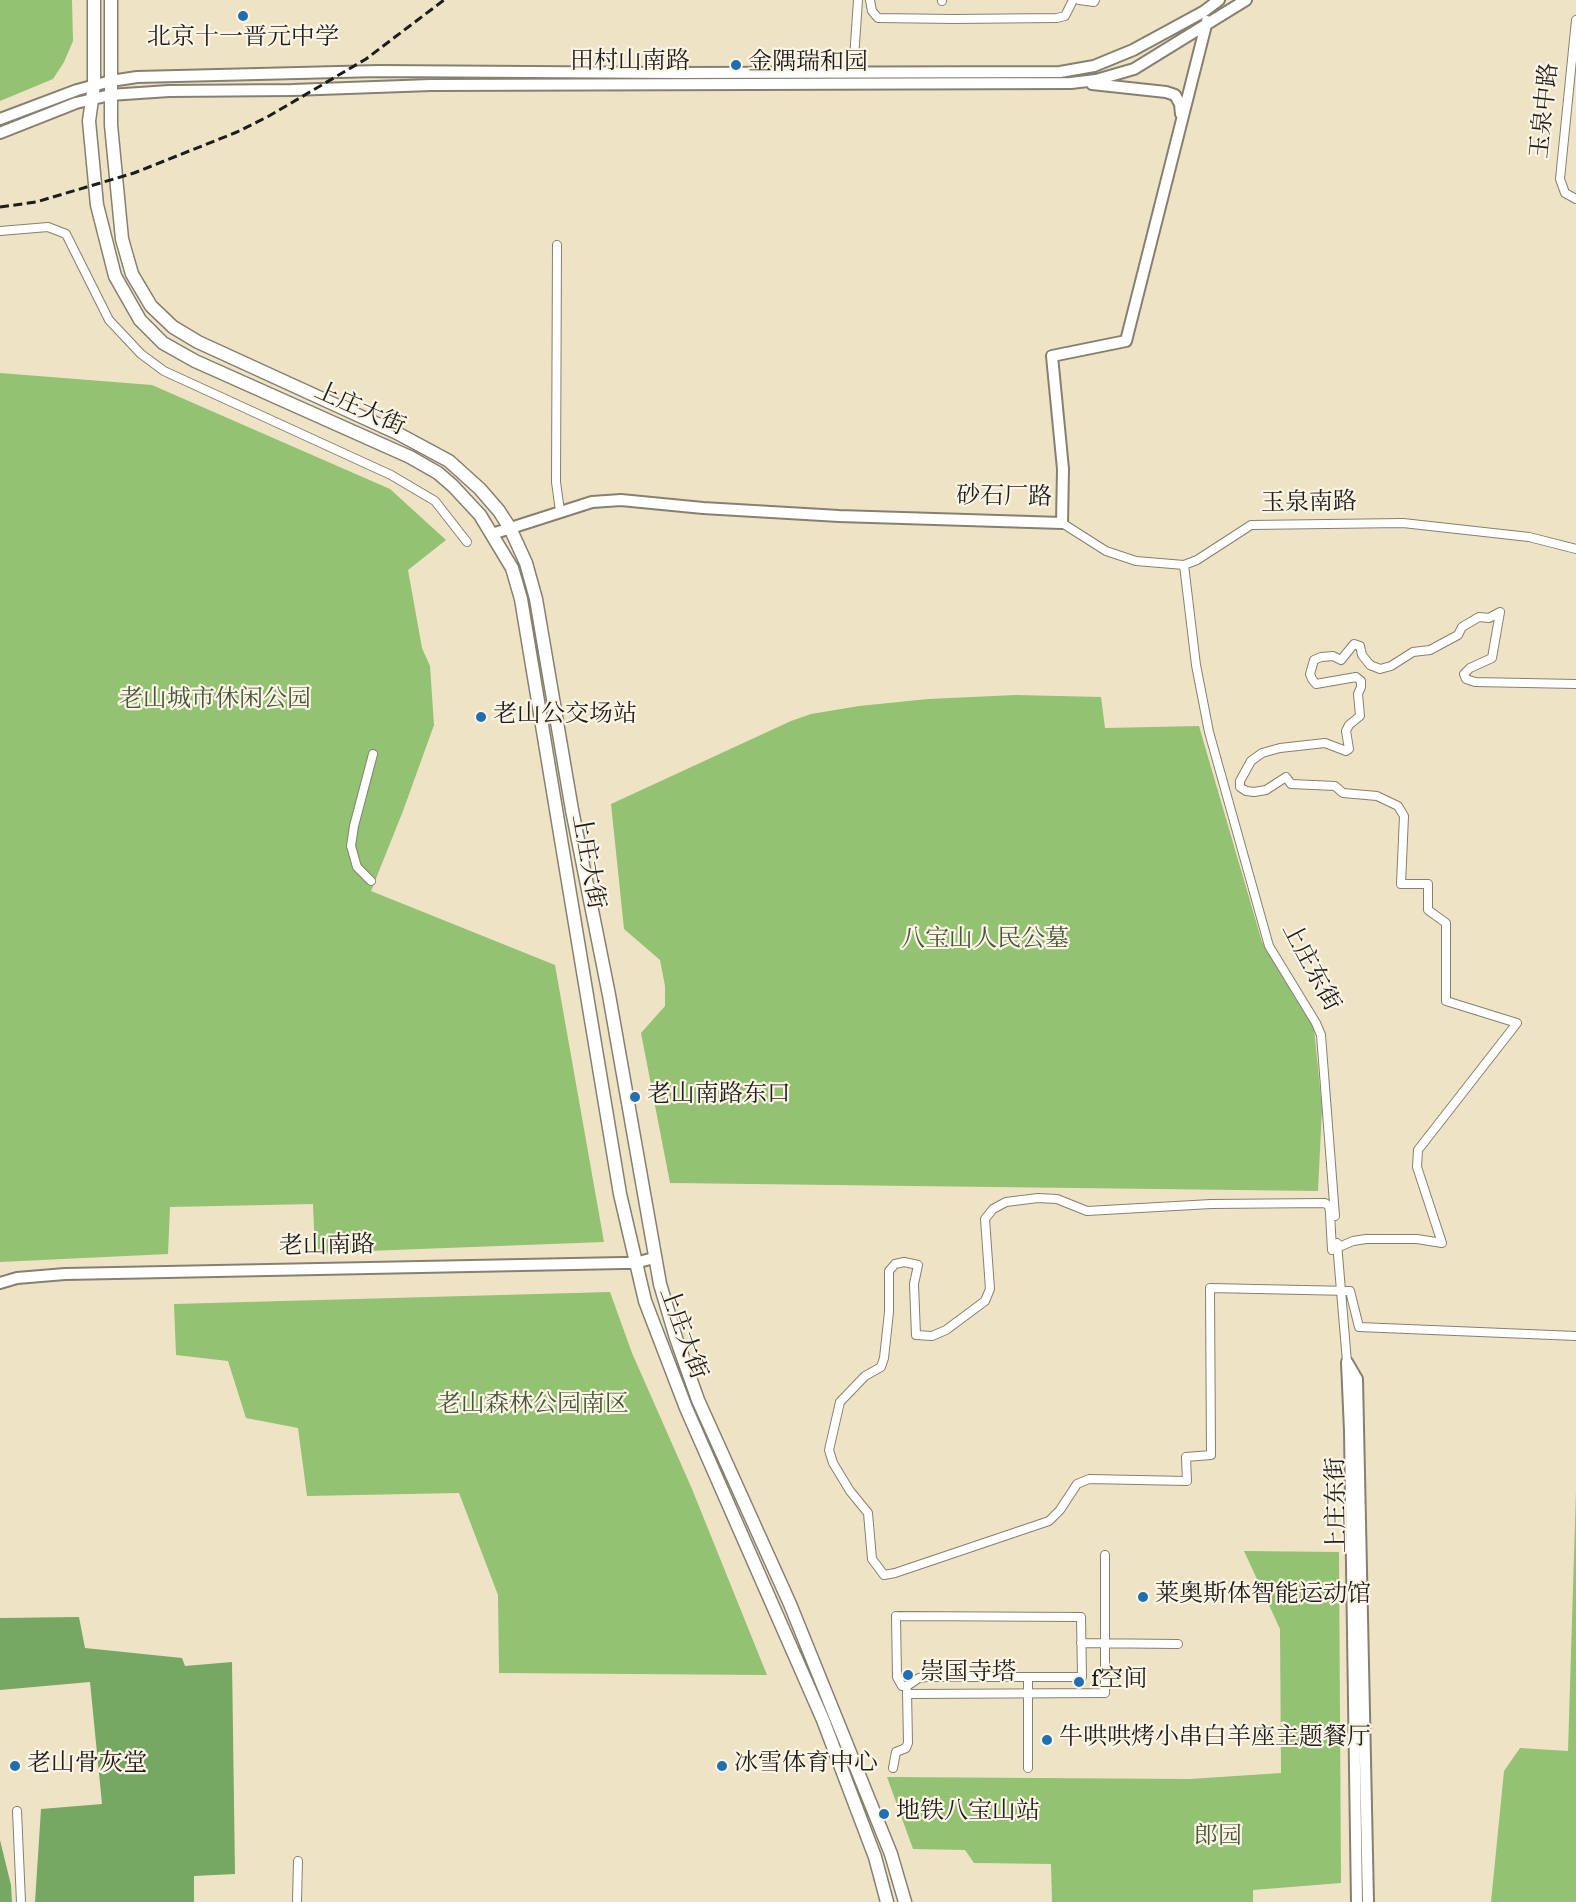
<!DOCTYPE html>
<meta charset="utf-8">
<style>
body{margin:0}
canvas{display:block;background:#efe3c5}
</style>
<canvas width="1576" height="1902"></canvas>
<script>
const c = document.querySelector('canvas').getContext('2d');
c.lineJoin = 'round';
function fillPath(path, color) {
  c.fillStyle = color;
  c.fill(path, 'evenodd');
}
function toPath(rows) {
  const path = new Path2D();
  for (const r of rows) {
    path.moveTo(r[0], r[1]);
    for (let i = 2; i < r.length; i += 2) path.lineTo(r[i], r[i + 1]);
  }
  return path;
}
function strokePath(path, color, width, dash) {
  c.strokeStyle = color;
  c.lineWidth = width;
  c.lineCap = dash ? 'butt' : 'round';
  c.setLineDash(dash || []);
  c.stroke(path);
}
function drawText(font, color, halo, rows, align = 'center') {
  c.font = font + ' Vollkorn,"Noto Serif SC",serif';
  c.lineWidth = 4.5;
  c.setLineDash([]);
  c.textBaseline = 'middle';
  c.strokeStyle = halo;
  c.fillStyle = color;
  for (const [text, x, y, turn = 0] of rows) {
    c.save();
    c.translate(x, y);
    c.rotate((+turn || 0) * Math.PI / 180);
    c.textAlign = isNaN(turn) ? turn : align;
    if (halo) c.strokeText(text, 0, 0);
    c.fillText(text, 0, 0);
    c.restore();
  }
}
fillPath(toPath([
 [0,0,72,0,73,41,64,62,53,79,0,101],
 [0,373,152,385,390,489,446,540,408,570,422,648,430,666,434,725,403,811,371,891,555,965,604,1242,315,1253,313,1204,170,1207,168,1254,0,1262],
 [1016,695,1101,697,1105,728,1199,726,1262,942,1314,1028,1322,1109,1318,1191,670,1183,641,1033,665,1006,665,986,660,960,624,929,611,804,791,721,811,714,859,706,928,699],
 [610,1292,632,1353,692,1489,767,1675,499,1673,498,1595,459,1493,307,1496,298,1428,246,1418,228,1361,176,1355,174,1304],
 [1576,1490,1576,1902,1491,1902,1504,1771,1520,1748,1568,1751],
 [1244,1551,1339,1552,1341,1883,1253,1890,1253,1902,1052,1902,1051,1864,974,1863,965,1850,913,1849,887,1777,1190,1779,1281,1773,1280,1629]
]), '#93c272');
fillPath(toPath([
 [79,1617,85,1648,182,1658,185,1666,232,1662,235,1874,194,1876,194,1902,35,1902,41,1809,102,1804,90,1682,0,1690,0,1618],
 [0,1840,11,1885,12,1902,0,1902]
]), '#76a864');
const street = toPath([
 [870,0,872,11,878,18,953,19,1057,18,1065,16,1073,0],
 [1079,0,1094,2,1095,0],
 [942,1,942,0],
 [1576,20,1560,179,1565,193,1576,199],
 [853,73,858,0],
 [0,231,48,227,66,234,109,320,141,354,164,371,391,475,435,501,467,542],
 [557,245,556,482,560,511],
 [1062,523,1106,551,1136,561,1184,565,1197,560,1251,525,1403,523,1529,537,1576,549],
 [1184,565,1196,665,1209,732,1269,946,1316,1023,1321,1035,1335,1216],
 [1576,684,1475,682,1466,679,1464,674,1470,668,1492,658,1500,612,1489,618,1479,617,1462,627,1458,635,1430,650,1413,652,1391,666,1380,669,1370,665,1362,655,1360,646,1354,644,1341,660,1333,656,1321,657,1314,660,1310,674,1312,679,1316,684,1356,677,1361,681,1361,687,1358,694,1360,716,1349,725,1346,731,1349,749,1346,751,1325,743,1280,748,1262,753,1251,761,1240,781,1240,787,1246,791,1254,792,1266,790,1286,777,1291,784,1335,786,1343,793,1377,796,1398,806,1404,816,1401,884,1428,884,1428,910,1446,923,1446,1001,1517,1023,1418,1150,1417,1167,1442,1243,1417,1239,1366,1239,1353,1241,1332,1250,1330,1213,1329,1206,1325,1203,1211,1204,1087,1211,1057,1199,1038,1198,1006,1202,993,1209,985,1219,990,1289,985,1301,946,1330,932,1336,916,1335,914,1284,918,1265,904,1262,895,1264,889,1271,889,1312,884,1358,881,1367,865,1376,840,1402,829,1450,833,1463,850,1491,868,1513,872,1559,884,1575,895,1573,1049,1521,1060,1510,1077,1484,1089,1479,1187,1481,1186,1457,1211,1455,1210,1288,1350,1291,1359,1327,1576,1336],
 [371,881,357,867,351,846,354,826,373,754],
 [1337,1243,1347,1362],
 [896,1616,1081,1617,1082,1677,927,1677,919,1678,907,1686,902,1686,897,1677,896,1616],
 [1081,1643,1178,1644],
 [1028,1677,1028,1768],
 [907,1694,1105,1693,1105,1555],
 [893,1768,896,1752,906,1748,908,1743,907,1691],
 [17,1811,21,1902],
 [297,1902,298,1861]
]);
const secondary = toPath([
 [1092,84,1166,92,1175,95,1180,104,1181,114],
 [0,119,77,90,111,81,137,77,379,71,679,73,1060,72,1094,66,1133,50,1203,12,1219,0],
 [0,133,76,103,110,95,169,91,292,90,431,85,1071,83,1096,80,1134,69,1246,0],
 [492,534,592,502,621,500,703,508,839,516,1062,523,1063,469,1052,356,1126,341,1207,21],
 [0,1283,17,1278,65,1274,623,1263,635,1263,654,1258],
 [1357,1902,1350,1431,1347,1362,1357,1379,1368,1902]
]);
const primary = toPath([
 [94,0,94,85,89,121,97,205,115,276,140,320,163,343,195,361,410,457,438,473,453,486,480,515,512,568,521,599,620,1194,645,1301,686,1408,823,1720,875,1857,887,1902],
 [111,0,111,125,122,239,132,274,151,306,173,327,198,342,397,433,449,461,480,489,499,511,510,528,526,563,536,599,572,810,609,995,660,1284,676,1338,698,1400,790,1604,891,1854,905,1902]
]);
strokePath(street, '#868070', 10);
strokePath(secondary, '#868070', 14);
strokePath(primary, '#868070', 15);
strokePath(street, '#fff', 8);
strokePath(secondary, '#fff', 10);
strokePath(primary, '#fff', 12);
strokePath(toPath([
 [0,207,36,202,134,173,237,132,269,116,366,59,444,0]
]), '#1c1c1c', 3, [9, 4.5]);
for (const [x, y, r, color] of [
 [243,16,6,"#1f6fb2"],
 [736,65,6,"#1f6fb2"],
 [481,717,6,"#1f6fb2"],
 [635,1097,6,"#1f6fb2"],
 [1143,1597,6,"#1f6fb2"],
 [908,1675,6,"#1f6fb2"],
 [1079,1682,6,"#1f6fb2"],
 [1047,1740,6,"#1f6fb2"],
 [15,1766,6,"#1f6fb2"],
 [722,1766,6,"#1f6fb2"],
 [884,1814,6,"#1f6fb2"]
]) {
  const dot = new Path2D();
  dot.arc(x, y, r, 0, 2 * Math.PI);
  c.fillStyle = color;
  c.fill(dot);
  strokePath(dot, '#fcf5e5', 2);
}
drawText('24px', '#1c1c1c', '#fcf5e5', [
 ["北京十一晋元中学",243,40,"center"],
 ["金隅瑞和园",748,65],
 ["老山公交场站",493,717],
 ["老山南路东口",647,1097],
 ["莱奥斯体智能运动馆",1155,1597],
 ["崇国寺塔",920,1675],
 ["f空间",1091,1682],
 ["牛哄哄烤小串白羊座主题餐厅",1059,1740],
 ["老山骨灰堂",27,1766],
 ["冰雪体育中心",734,1766],
 ["地铁八宝山站",896,1814]
], 'left');
drawText('24px', '#1c1c1c', '#fcf5e5', [
 ["田村山南路",630,64],
 ["玉泉中路",1547,111,-84],
 ["上庄大街",359,411,24],
 ["砂石厂路",1004,499,1],
 ["玉泉南路",1309,505,-1],
 ["上庄大街",586,862,80],
 ["上庄东街",1309,968,62],
 ["老山南路",327,1248,-1],
 ["上庄大街",681,1334,70],
 ["上庄东街",1339,1505,-91]
]);
drawText('24px', '#46563a', '#fcf5e5', [
 ["老山城市休闲公园",215,702],
 ["八宝山人民公墓",985,942],
 ["老山森林公园南区",533,1407],
 ["郎园",1218,1839]
]);
</script>
